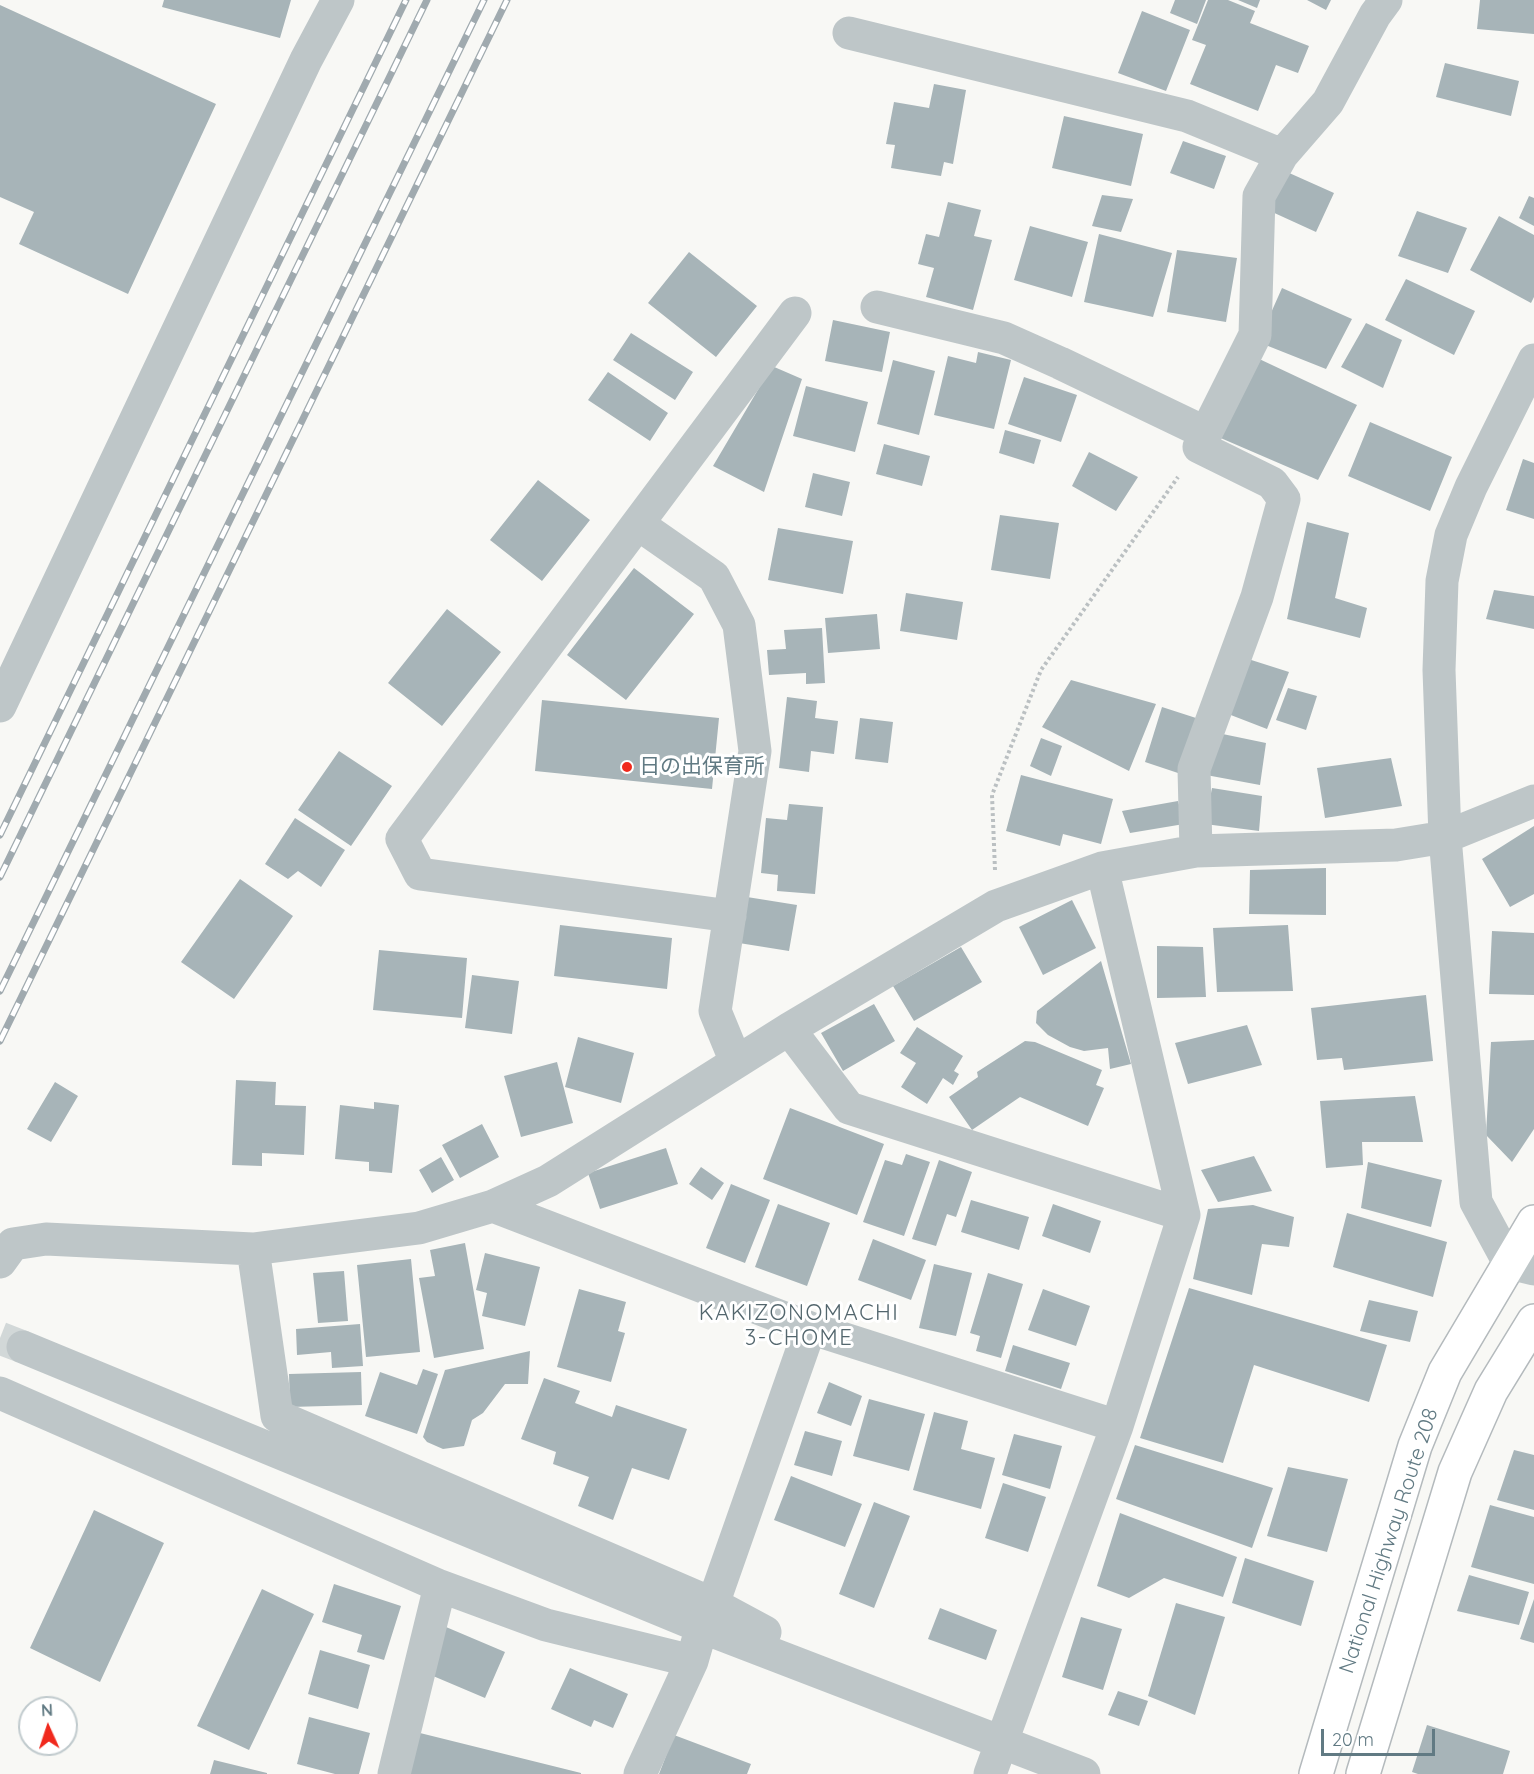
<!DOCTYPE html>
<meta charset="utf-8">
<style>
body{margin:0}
#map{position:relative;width:1534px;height:1774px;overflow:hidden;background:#f8f8f5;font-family:Quicksand,sans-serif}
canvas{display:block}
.north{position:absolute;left:18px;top:1696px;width:60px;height:60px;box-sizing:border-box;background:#fff;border:2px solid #c0cacd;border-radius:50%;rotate:357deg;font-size:16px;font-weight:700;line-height:24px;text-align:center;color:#617a83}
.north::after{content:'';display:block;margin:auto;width:21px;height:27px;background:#f0291d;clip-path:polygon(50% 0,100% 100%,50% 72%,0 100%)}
.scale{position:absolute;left:1321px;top:1729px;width:114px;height:27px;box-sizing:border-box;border:3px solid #617a83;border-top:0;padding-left:8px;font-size:18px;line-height:21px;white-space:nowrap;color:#617a83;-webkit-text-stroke:4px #fff;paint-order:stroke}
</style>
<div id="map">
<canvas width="1534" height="1774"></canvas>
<div class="north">N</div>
<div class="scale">20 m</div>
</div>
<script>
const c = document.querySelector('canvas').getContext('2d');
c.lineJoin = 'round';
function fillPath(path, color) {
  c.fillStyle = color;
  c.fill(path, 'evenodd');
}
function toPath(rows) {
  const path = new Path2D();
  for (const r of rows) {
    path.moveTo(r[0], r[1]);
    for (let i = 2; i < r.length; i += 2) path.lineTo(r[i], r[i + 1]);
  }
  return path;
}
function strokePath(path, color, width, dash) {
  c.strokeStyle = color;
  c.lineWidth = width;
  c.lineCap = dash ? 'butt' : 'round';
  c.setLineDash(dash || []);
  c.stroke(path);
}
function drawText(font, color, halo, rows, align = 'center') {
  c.font = font + ' Quicksand,"Noto Sans JP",sans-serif';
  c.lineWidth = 6;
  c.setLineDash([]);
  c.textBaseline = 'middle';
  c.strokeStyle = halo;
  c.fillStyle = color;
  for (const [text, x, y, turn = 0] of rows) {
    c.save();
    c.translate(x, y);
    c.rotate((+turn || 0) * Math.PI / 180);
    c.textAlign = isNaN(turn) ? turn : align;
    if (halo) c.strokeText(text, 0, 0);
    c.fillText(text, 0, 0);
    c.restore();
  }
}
fillPath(toPath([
 [164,0,291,0,280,38,162,7],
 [1175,0,1206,0,1197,24,1170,13],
 [1208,0,1228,0,1255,11,1250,23,1309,46,1298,73,1276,65,1258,111,1190,84,1206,45,1192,40],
 [1238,0,1260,0,1257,8],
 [1307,0,1331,0,1326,10],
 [1480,0,1534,0,1534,34,1477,29],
 [0,5,216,104,128,294,19,244,34,212,0,197],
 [1142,11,1190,30,1166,91,1118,73],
 [1445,63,1519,81,1511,116,1436,97],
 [934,84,966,90,953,164,944,162,941,176,891,168,895,145,886,144,894,102,929,108],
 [1064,116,1143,134,1131,186,1052,168],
 [1183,141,1226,156,1214,189,1170,173],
 [1287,172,1334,193,1316,232,1270,211],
 [1102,195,1133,199,1121,232,1092,226],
 [1529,196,1534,198,1534,226,1519,218],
 [948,202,981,210,974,236,992,240,973,310,926,297,934,268,918,264,926,234,939,237],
 [1417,211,1467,228,1448,273,1398,256],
 [1499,216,1534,235,1534,297,1531,303,1470,270],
 [1030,226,1088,242,1072,297,1014,280],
 [1099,234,1172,253,1153,317,1084,302],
 [1177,250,1237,258,1226,322,1167,312],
 [689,252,757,306,716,357,648,303],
 [1406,279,1475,311,1454,355,1385,320],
 [1282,288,1352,319,1326,369,1258,342],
 [833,320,890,332,882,372,825,361],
 [1366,323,1402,340,1383,388,1341,367],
 [631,333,693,372,675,400,613,360],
 [978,352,1011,360,994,429,934,415,948,356,976,363],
 [1255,357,1357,405,1318,480,1216,436],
 [893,360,935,371,919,435,877,424],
 [772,366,802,379,764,492,713,466],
 [608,372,668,413,650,441,588,400],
 [1024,377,1077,395,1061,442,1008,424],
 [806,386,868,402,855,452,793,436],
 [1370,422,1452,457,1430,511,1348,476],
 [1005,430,1041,440,1034,464,999,453],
 [884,444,930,456,922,486,876,474],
 [1089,452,1138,477,1116,511,1072,486],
 [1523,459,1534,463,1534,519,1506,510],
 [813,473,850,482,842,516,805,507],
 [538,480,590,520,542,581,490,540],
 [1000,515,1059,523,1050,579,991,570],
 [1307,522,1349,533,1335,598,1367,608,1360,638,1287,619],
 [778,528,853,541,843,594,768,580],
 [634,568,694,614,626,700,567,655],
 [1494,590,1534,596,1534,629,1486,619],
 [906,593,963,602,957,640,900,631],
 [447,609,501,652,442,726,388,683],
 [877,614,880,649,828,653,825,618],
 [822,628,825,683,806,684,806,673,769,675,767,650,786,649,784,630],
 [1245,658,1289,672,1267,729,1223,712],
 [1071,680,1156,704,1129,771,1042,727],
 [1288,688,1317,696,1306,730,1276,720],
 [787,697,817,701,815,718,838,721,834,754,811,751,809,772,779,768],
 [542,700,719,718,712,789,535,771],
 [1162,707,1196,718,1178,773,1145,762],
 [860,718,893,722,888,763,855,759],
 [1213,732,1266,743,1260,785,1206,775],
 [1041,738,1062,746,1051,776,1030,766],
 [339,751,392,786,351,846,298,810],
 [1391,758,1402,806,1325,818,1317,768],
 [1021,775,1113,799,1101,844,1063,834,1060,846,1006,831],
 [1212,788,1262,796,1259,831,1205,824],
 [1178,801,1184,824,1130,833,1122,811],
 [789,804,823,807,815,894,777,891,778,875,761,873,766,818,787,820],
 [295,818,345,850,321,887,298,871,288,879,265,864],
 [1534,826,1534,894,1510,907,1482,859],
 [1326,868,1326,915,1249,914,1250,870],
 [240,879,293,916,234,999,181,962],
 [747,897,797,905,789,951,739,943],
 [1072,900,1096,948,1043,975,1019,927],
 [560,925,672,938,667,989,554,976],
 [1288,925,1293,991,1217,992,1213,928],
 [1492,931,1534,933,1534,995,1489,994],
 [1157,946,1203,947,1206,997,1157,998],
 [961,947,982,982,914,1021,893,986],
 [379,950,467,958,462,1018,373,1010],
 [1101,961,1131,1064,1110,1069,1108,1048,1084,1051,1070,1047,1048,1035,1036,1023,1037,1011],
 [472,975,519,981,512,1034,465,1028],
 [1426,995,1433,1061,1344,1070,1342,1058,1317,1060,1311,1008],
 [874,1004,895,1041,843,1071,821,1033],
 [1247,1025,1262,1065,1188,1084,1175,1043],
 [917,1027,963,1056,954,1071,959,1074,953,1085,943,1078,927,1104,901,1087,916,1063,900,1053],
 [578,1037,634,1053,621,1103,565,1087],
 [1534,1040,1534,1129,1512,1162,1486,1135,1491,1042],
 [1025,1041,1035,1042,1102,1070,1096,1085,1104,1088,1088,1126,1020,1097,972,1130,949,1097,978,1077,977,1072],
 [557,1062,573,1123,521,1137,504,1076],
 [236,1080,276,1082,275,1105,306,1106,304,1155,262,1153,262,1166,232,1165],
 [55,1082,78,1096,51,1142,27,1129],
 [1415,1096,1423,1142,1362,1142,1363,1165,1326,1168,1320,1101],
 [374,1102,399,1105,392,1173,369,1171,369,1162,335,1159,340,1105,374,1109],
 [790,1108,884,1144,857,1215,763,1179],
 [482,1124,499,1157,460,1178,442,1145],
 [666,1148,678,1184,600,1209,588,1173],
 [906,1154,930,1162,904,1236,863,1222,885,1160,902,1165],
 [1254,1156,1272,1191,1218,1202,1201,1170],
 [441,1157,454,1180,432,1193,419,1170],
 [939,1160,972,1172,956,1217,947,1214,936,1246,912,1239],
 [1368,1162,1442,1180,1431,1227,1361,1208],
 [701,1167,724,1183,712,1200,689,1184],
 [731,1184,770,1200,745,1263,706,1248],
 [971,1200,1029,1217,1019,1250,961,1232],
 [778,1204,830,1223,807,1286,755,1267],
 [1053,1204,1101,1221,1090,1253,1042,1236],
 [1253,1205,1294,1217,1289,1247,1262,1244,1252,1295,1193,1279,1208,1209],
 [1347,1213,1447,1242,1433,1297,1333,1267],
 [873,1239,926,1260,911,1300,858,1280],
 [465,1243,484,1349,434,1358,419,1278,435,1276,430,1250],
 [485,1253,540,1267,525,1326,482,1316,487,1293,476,1290],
 [411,1259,420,1352,366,1357,357,1265],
 [934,1264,972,1273,956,1336,919,1328],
 [344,1271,348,1321,318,1323,313,1273],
 [988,1273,1023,1284,1001,1358,976,1351,980,1336,970,1333],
 [1189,1288,1387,1345,1369,1402,1254,1365,1223,1463,1140,1438],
 [579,1289,626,1302,618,1331,625,1333,611,1382,557,1367],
 [1043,1289,1090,1306,1076,1346,1028,1330],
 [1369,1300,1418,1311,1410,1342,1360,1331],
 [360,1324,363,1366,332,1368,331,1352,297,1355,296,1329],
 [1013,1345,1070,1363,1061,1389,1005,1371],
 [530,1351,528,1384,505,1384,483,1413,472,1420,464,1446,443,1449,427,1442,423,1437,445,1370],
 [423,1369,438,1374,417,1434,365,1416,380,1372,417,1385],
 [361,1372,362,1405,290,1407,289,1374],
 [544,1378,580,1391,575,1403,612,1417,616,1405,687,1429,669,1480,632,1468,613,1520,578,1506,589,1477,553,1464,556,1452,521,1439],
 [829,1382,862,1396,851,1426,817,1413],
 [869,1399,925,1414,909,1471,853,1456],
 [934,1412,968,1421,961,1449,995,1458,981,1509,913,1490],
 [805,1431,842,1441,832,1476,794,1465],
 [1014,1434,1062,1446,1050,1489,1002,1475],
 [1135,1445,1273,1488,1252,1548,1116,1499],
 [1514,1450,1534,1455,1534,1510,1497,1500],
 [1288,1467,1348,1479,1327,1552,1267,1536],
 [791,1476,862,1504,845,1547,774,1520],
 [1003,1483,1046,1497,1028,1552,985,1538],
 [874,1502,910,1516,874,1608,839,1594],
 [1490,1505,1534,1517,1534,1584,1471,1567],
 [94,1510,164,1543,100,1682,30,1648],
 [1120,1513,1237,1557,1223,1597,1164,1578,1129,1598,1097,1586],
 [1245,1558,1314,1581,1301,1626,1232,1603],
 [1469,1575,1529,1592,1519,1625,1457,1611],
 [334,1584,401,1606,384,1660,357,1652,362,1635,322,1622],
 [262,1589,314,1614,249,1750,197,1726],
 [1534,1599,1534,1643,1520,1639],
 [1176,1603,1225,1617,1195,1715,1148,1696],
 [940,1608,997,1630,986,1660,928,1639],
 [1081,1617,1122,1629,1103,1690,1062,1677],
 [446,1627,505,1652,485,1698,426,1673],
 [320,1650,370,1665,358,1709,308,1694],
 [570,1668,628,1694,613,1728,594,1720,591,1727,551,1709],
 [1118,1691,1148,1701,1139,1726,1108,1715],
 [309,1717,370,1733,359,1774,335,1774,297,1764],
 [1427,1725,1510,1751,1503,1774,1418,1774,1412,1772],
 [416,1732,581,1773,581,1774,406,1774],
 [674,1735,751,1764,747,1774,659,1774],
 [214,1760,267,1773,267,1774,210,1774]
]), '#a7b4b8');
strokePath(toPath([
 [0,1338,23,1347]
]), '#d2d8d8', 33, [33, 16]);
const highway = toPath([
 [1316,1774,1415,1446,1445,1372,1534,1222],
 [1363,1774,1455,1472,1491,1391,1534,1321]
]);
strokePath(highway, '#b4babd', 36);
strokePath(toPath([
 [995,870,992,795,1041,670,1178,477]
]), '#bbc0c2', 4, [3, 3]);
strokePath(toPath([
 [849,33,1187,116,1282,155],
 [877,307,1004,338,1060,363,1206,433],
 [1534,360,1471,487,1451,535,1442,581,1439,670,1445,837,1476,1202,1509,1263,1534,1269],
 [638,524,714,577,739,625,755,751,715,1011,736,1062],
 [0,706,306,60,338,0],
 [1196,851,1194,769,1257,597,1284,499,1272,483,1199,447,1255,335,1259,196,1282,155,1328,102,1375,15,1386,0],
 [730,916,420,874,402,839,795,313],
 [789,1029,849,1108,1184,1215],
 [493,1206,810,1328,1117,1426],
 [253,1249,277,1416,713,1604,765,1632],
 [0,1262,13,1244,46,1239,253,1249,419,1228,493,1206,548,1181,789,1029,996,906,1102,868,1196,851,1396,845,1445,837,1534,801],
 [23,1347,702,1627,1084,1774],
 [0,1393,440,1586,546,1625,692,1661],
 [713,1604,810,1328],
 [394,1774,440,1586],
 [640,1774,692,1661,698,1640],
 [990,1774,1117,1426,1184,1215,1102,868]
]), '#bec6c8', 33);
strokePath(highway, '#fff', 33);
const rail = toPath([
 [0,835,406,0],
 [0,877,427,0],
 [0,991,484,0],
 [0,1041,507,0]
]);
strokePath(rail, '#a0aaaf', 7);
strokePath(rail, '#fff', 4.5, [14]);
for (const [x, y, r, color] of [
 [627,767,6,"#f0291d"]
]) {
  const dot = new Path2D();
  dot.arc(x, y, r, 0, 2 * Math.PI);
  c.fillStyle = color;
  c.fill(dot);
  strokePath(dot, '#fff', 2);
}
drawText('21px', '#617a83', '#fff', [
 ["日の出保育所",639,767]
], 'left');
drawText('21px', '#617a83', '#fff', [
 ["National Highway Route 208",1389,1541,-72]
]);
c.letterSpacing = '1.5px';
drawText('22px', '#53666d', '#fff', [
 ["KAKIZONOMACHI",799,1313],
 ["3-CHOME",799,1338]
]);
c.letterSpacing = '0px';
</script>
